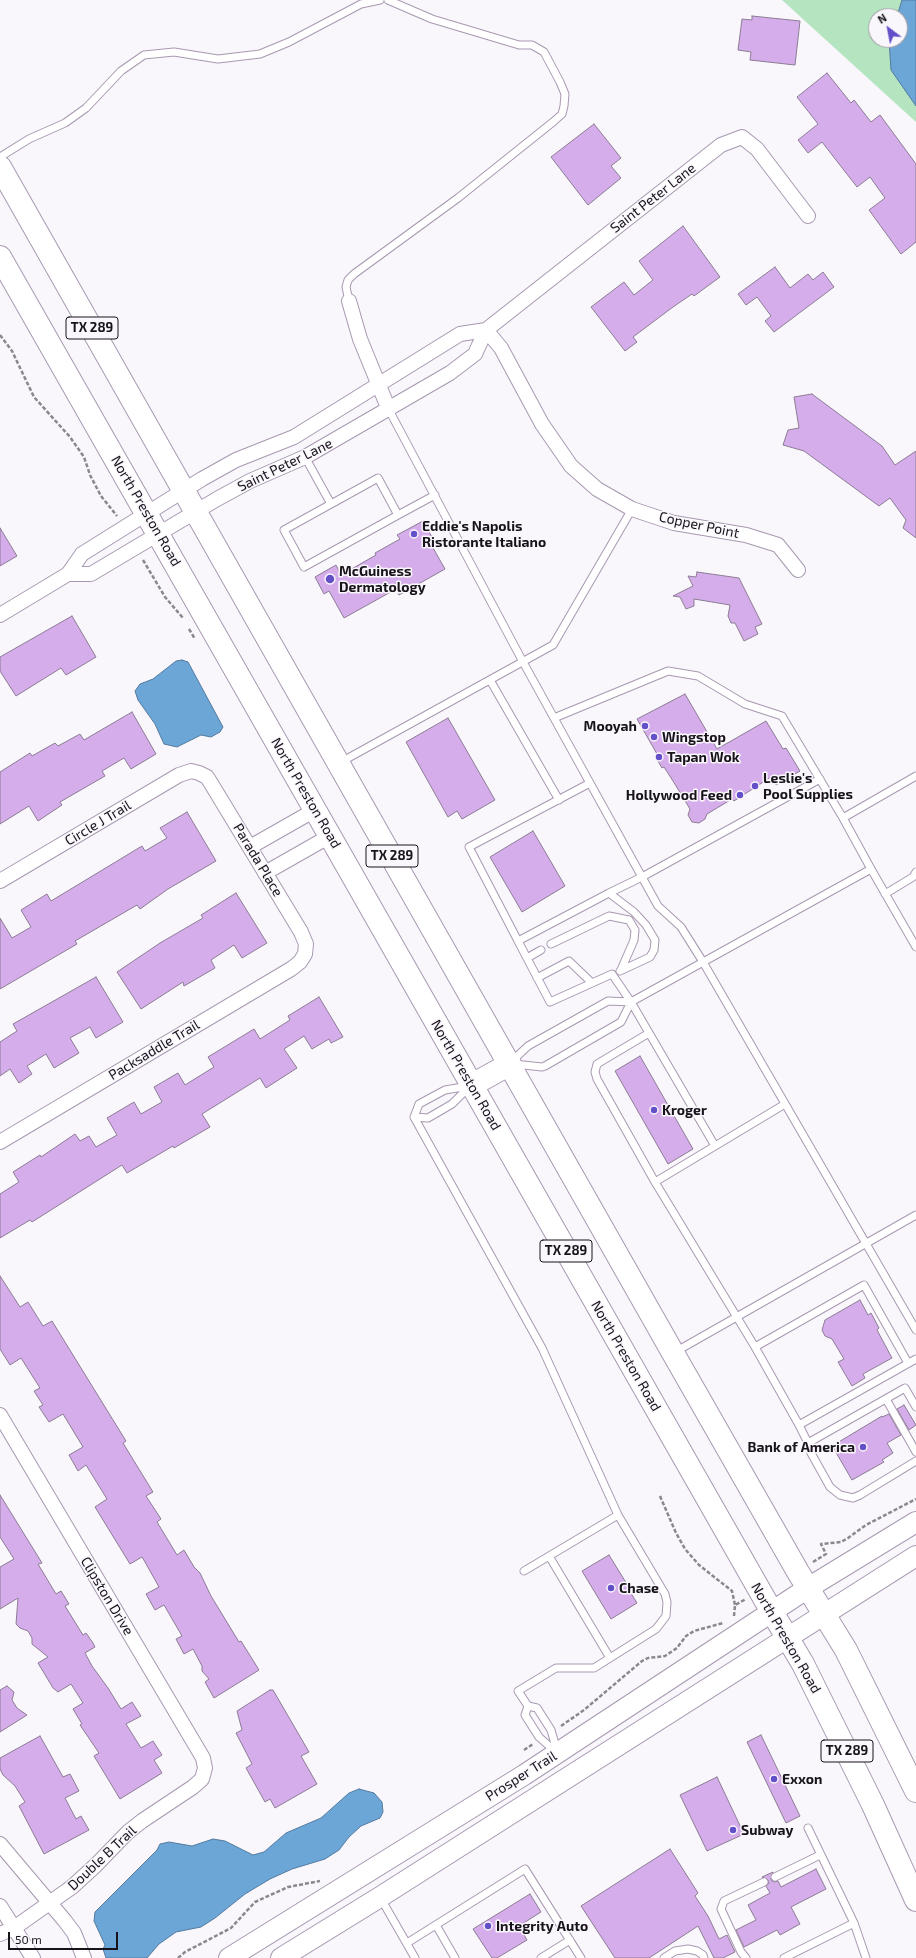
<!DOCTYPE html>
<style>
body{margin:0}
#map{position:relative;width:916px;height:1958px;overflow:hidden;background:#faf7fc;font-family:"Exo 2",sans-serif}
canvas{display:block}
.north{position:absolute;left:868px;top:8px;width:40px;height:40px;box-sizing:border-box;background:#faf7fc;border:1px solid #a09ba2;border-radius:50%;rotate:328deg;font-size:11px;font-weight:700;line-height:16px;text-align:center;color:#18121b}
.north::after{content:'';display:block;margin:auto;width:14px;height:18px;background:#634fc8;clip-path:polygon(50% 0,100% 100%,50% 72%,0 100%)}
.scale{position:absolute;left:8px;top:1932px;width:110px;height:18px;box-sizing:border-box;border:2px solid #18121b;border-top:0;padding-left:5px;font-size:12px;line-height:14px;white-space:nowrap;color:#18121b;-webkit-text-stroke:3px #faf7fc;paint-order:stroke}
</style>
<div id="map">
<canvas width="916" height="1958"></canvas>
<div class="north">N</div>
<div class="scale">50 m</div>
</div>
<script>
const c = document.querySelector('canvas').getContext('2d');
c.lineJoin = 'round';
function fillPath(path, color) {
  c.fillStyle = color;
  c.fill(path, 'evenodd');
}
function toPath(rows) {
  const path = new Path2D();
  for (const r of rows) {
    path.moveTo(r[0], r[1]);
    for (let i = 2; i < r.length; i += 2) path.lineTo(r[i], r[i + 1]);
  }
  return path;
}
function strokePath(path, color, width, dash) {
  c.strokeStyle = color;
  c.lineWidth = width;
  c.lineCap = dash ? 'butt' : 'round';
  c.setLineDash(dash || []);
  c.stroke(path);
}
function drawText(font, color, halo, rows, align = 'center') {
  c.font = font + ' "Exo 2",sans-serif';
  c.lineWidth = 3;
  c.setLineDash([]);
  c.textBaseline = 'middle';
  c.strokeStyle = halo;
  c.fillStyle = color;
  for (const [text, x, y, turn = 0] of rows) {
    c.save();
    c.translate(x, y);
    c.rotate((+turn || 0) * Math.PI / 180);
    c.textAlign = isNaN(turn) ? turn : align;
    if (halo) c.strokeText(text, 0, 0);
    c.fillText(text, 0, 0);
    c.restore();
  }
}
fillPath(toPath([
 [782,0,916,0,916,122],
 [876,16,900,16,900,40,876,40]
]), '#b5e5c0');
const water = toPath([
 [902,0,916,0,916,106,891,70,889,40,900,40,900,16,897,16,902,0],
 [182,660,188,662,223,727,220,732,211,737,201,735,177,747,164,744,155,724,138,700,135,691,140,684,153,679,176,661,182,660],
 [359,1789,374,1793,382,1802,383,1812,380,1818,361,1826,349,1837,339,1850,325,1859,292,1869,270,1879,245,1894,215,1918,201,1927,176,1932,159,1944,147,1958,106,1958,103,1949,105,1945,94,1921,95,1912,157,1850,160,1844,169,1842,192,1846,213,1839,225,1841,253,1855,264,1852,286,1833,321,1818,349,1793,359,1789]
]);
fillPath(water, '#6ca6d7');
strokePath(water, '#537a9f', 1);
const building = toPath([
 [752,16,800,21,795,65,750,60,751,52,738,50,742,19,752,20,752,16],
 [827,73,851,103,854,100,871,122,880,115,916,164,916,242,901,254,869,210,885,198,870,177,857,187,822,142,808,153,798,140,818,124,797,97,827,73],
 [594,124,621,158,611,166,621,178,588,205,551,157,594,124],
 [683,226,720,277,694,296,692,294,673,307,633,337,637,342,625,351,591,307,624,282,634,295,653,280,639,261,683,226],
 [775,267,790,288,808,274,813,280,823,272,834,287,774,332,765,321,771,316,757,297,746,305,738,294,775,267],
 [812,394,882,446,895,465,916,451,916,538,903,528,906,520,890,498,879,506,804,451,783,445,788,430,799,428,794,397,812,394],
 [423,521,432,537,428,539,445,569,399,595,396,589,344,618,329,591,324,594,315,577,336,565,341,575,376,555,375,553,400,539,397,535,423,521],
 [0,528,17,556,0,566,0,528],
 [697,572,739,578,762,624,755,627,758,634,744,641,735,623,731,623,728,616,730,605,694,599,694,606,686,609,680,597,673,596,693,586,688,576,696,577,697,572],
 [72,616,96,657,66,675,61,668,16,696,0,671,0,657,72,616],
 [685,694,717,749,766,721,783,749,786,748,800,771,776,785,771,777,734,801,732,799,707,814,705,819,699,823,692,822,688,815,690,809,673,781,664,767,662,768,655,756,657,754,637,719,685,694],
 [132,712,156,754,131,769,124,758,102,771,105,776,60,802,62,805,38,821,29,806,0,824,0,772,30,753,32,756,55,743,58,746,80,734,84,740,132,712],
 [448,718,495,800,462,819,457,811,448,817,406,742,448,718],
 [187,812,216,861,168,889,140,909,137,905,75,941,77,944,0,989,0,918,12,938,31,927,21,910,47,894,51,901,142,846,145,851,167,838,160,828,187,812],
 [533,831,565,886,522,912,490,857,533,831],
 [236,893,267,943,242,958,234,945,211,960,215,968,184,986,183,982,141,1009,117,972,160,943,203,918,201,915,236,893],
 [96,977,123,1022,96,1038,90,1027,70,1038,79,1053,54,1068,46,1054,27,1066,32,1074,19,1083,10,1069,0,1076,0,1042,17,1031,13,1024,96,977],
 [319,997,343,1037,331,1043,329,1039,312,1049,304,1036,284,1049,297,1068,266,1088,260,1078,202,1114,210,1127,174,1148,173,1146,127,1173,122,1165,32,1222,30,1220,0,1238,0,1194,19,1182,13,1172,40,1155,41,1157,75,1134,80,1141,89,1136,96,1147,117,1135,107,1118,134,1102,141,1114,162,1102,154,1087,178,1073,185,1085,214,1067,208,1057,254,1029,260,1039,290,1020,288,1016,319,997],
 [640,1056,693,1149,668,1164,615,1071,640,1056],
 [0,1276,20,1307,28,1302,43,1326,52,1321,126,1441,123,1443,153,1492,146,1496,161,1519,157,1522,177,1555,184,1550,194,1567,200,1573,211,1596,239,1642,241,1641,259,1670,214,1698,205,1682,209,1679,202,1671,202,1666,193,1649,184,1654,176,1639,182,1636,164,1605,155,1610,146,1594,159,1587,145,1562,142,1557,130,1564,95,1507,107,1499,86,1465,78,1471,69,1455,83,1447,63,1414,49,1422,39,1407,43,1405,34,1391,40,1388,21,1358,10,1365,0,1349,0,1276],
 [860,1300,868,1315,871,1313,879,1328,877,1330,892,1358,863,1374,865,1378,852,1386,838,1362,844,1359,832,1339,825,1336,822,1330,825,1320,860,1300],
 [904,1405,916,1425,909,1430,897,1409,904,1405],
 [889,1414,901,1435,887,1443,893,1453,882,1460,884,1462,852,1480,834,1449,839,1446,837,1443,882,1416,882,1417,889,1414],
 [0,1495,42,1563,38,1564,56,1594,61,1591,69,1604,65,1606,83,1635,86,1633,93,1643,95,1647,85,1653,92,1666,108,1688,121,1709,132,1702,141,1716,126,1724,141,1748,153,1741,162,1755,154,1760,162,1773,120,1799,94,1756,99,1753,80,1725,82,1724,73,1709,83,1703,71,1684,58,1692,53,1688,38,1663,48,1657,32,1644,32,1638,28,1631,20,1628,16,1624,18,1598,0,1609,0,1567,14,1559,0,1537,0,1495],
 [609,1555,630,1589,629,1590,637,1603,611,1619,582,1571,609,1555],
 [7,1686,14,1692,12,1700,17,1708,27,1715,0,1732,0,1690,7,1686],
 [270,1690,273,1690,309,1752,301,1756,317,1784,275,1808,270,1799,265,1802,246,1768,252,1764,236,1733,242,1730,237,1711,270,1690],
 [761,1735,800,1816,786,1823,747,1742,761,1735],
 [40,1736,63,1777,70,1774,79,1791,65,1798,76,1819,81,1816,89,1830,44,1854,19,1806,25,1802,15,1786,3,1775,0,1769,0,1758,40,1736],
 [717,1777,744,1834,707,1851,680,1795,717,1777],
 [670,1849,698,1893,695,1896,708,1916,719,1939,727,1935,735,1952,723,1958,714,1958,698,1926,649,1958,615,1958,581,1906,670,1849],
 [816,1869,826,1889,791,1907,800,1924,780,1935,777,1930,744,1947,736,1930,756,1920,748,1905,770,1893,766,1886,769,1883,768,1880,762,1877,773,1872,771,1880,774,1882,778,1881,781,1887,816,1869],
 [530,1894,541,1912,519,1926,527,1940,497,1958,492,1958,473,1929,530,1894]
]);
fillPath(building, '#d5adea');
strokePath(building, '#8b7c94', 1);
const lane = toPath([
 [0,157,29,139,65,123,86,108,121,71,144,55,174,52,218,59,260,54,289,42,361,4,380,0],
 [349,301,346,287,348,280,354,274,458,198,553,122,562,114,564,106,565,94,560,82,544,52,532,45,519,45,432,19,388,0],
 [389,410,523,662,658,906,681,927,703,962,916,1330],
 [305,457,331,504,378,478,398,515,435,495],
 [331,504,284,530,304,567,398,515],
 [490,680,559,800],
 [554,718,668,671,698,676,745,704,782,716,843,818],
 [341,762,553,645,632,509],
 [590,783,469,847,518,941,609,893,642,877,820,779],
 [871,869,916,947],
 [609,893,634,912,646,925,655,940,654,950,650,957,620,971],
 [885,894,913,877,916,872],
 [518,941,550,1002,612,974,631,1002,715,1146],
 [551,944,609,916,629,920,635,930,634,940,621,970],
 [527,958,541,950],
 [537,978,569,961,592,983],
 [649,1033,597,1064,595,1072,597,1079,655,1182,755,1347,799,1425,808,1443,811,1453,830,1487,840,1495,853,1498,860,1495,916,1461],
 [511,1062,528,1046,608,1001,631,1002,871,869,843,818,916,776],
 [514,1064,542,1067,545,1066,621,1022,631,1002],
 [414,1117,542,1348,618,1515,665,1594,667,1602,666,1616,656,1629,594,1668,556,1668,518,1691,528,1706,537,1708,551,1730,557,1751],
 [414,1117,419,1104,445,1090,469,1086],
 [414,1117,428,1118,452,1104,469,1087],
 [655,1182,785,1104],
 [755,1347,864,1285,908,1363],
 [675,1352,916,1215],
 [886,1399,916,1452],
 [799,1425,916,1359],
 [808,1443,905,1388,916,1407],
 [549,1556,610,1658],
 [524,1571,618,1515],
 [528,1706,525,1715,539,1737,556,1752],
 [808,1828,854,1923,866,1958],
 [775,1877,820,1855],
 [380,1897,415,1958],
 [436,1925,455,1958],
 [407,1943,525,1869,581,1958],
 [541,1958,570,1940],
 [664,1958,675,1951,688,1949,697,1951,703,1955,704,1958],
 [746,1958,741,1952,721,1909,724,1901,764,1882],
 [784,1958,854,1923]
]);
const street = toPath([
 [349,301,360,339,389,410],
 [486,330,501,348,542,424,571,466,597,489,632,509,674,523,746,535,778,545,798,570],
 [68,574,91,574,217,499,250,481,305,457,450,373,475,354,486,330,721,145,742,137,757,149,808,216],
 [0,615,68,574,82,554,202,479,236,460,294,437,460,334,486,330],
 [250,847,315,810],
 [265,873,330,836],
 [0,881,179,775,191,771,199,773,207,777,212,785,301,932,306,944,305,954,300,962,291,969,0,1142],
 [0,1415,203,1758,205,1768,202,1779,193,1787,142,1821,128,1832,96,1865,72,1887,14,1928,0,1934],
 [0,1844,65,1921,74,1933,84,1958],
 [0,1906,33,1958]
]);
const secondary = toPath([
 [229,1958,524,1775,808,1588,916,1522],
 [281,1958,380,1897,916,1556]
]);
const primary = toPath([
 [0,167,673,1353,798,1572,846,1650,916,1791],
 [0,257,772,1612,803,1664,873,1805,916,1900],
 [472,1085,510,1064]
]);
strokePath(lane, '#a898b1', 9);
strokePath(street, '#a898b1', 16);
strokePath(secondary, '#a898b1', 22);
strokePath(primary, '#a898b1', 24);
strokePath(toPath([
 [0,335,12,351,34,397,70,437,84,457,90,475,101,496,117,516],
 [143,560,165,597,183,618],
 [189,629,195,639],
 [660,1496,676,1533,685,1549,699,1565,732,1591,735,1605],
 [813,1562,826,1554,821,1544,841,1542,848,1538,866,1525,916,1499],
 [734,1616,735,1605,746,1599],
 [561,1726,584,1710,642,1661,648,1658,665,1656,677,1648,686,1636,694,1631,723,1623],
 [524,1750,533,1744],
 [178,1958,185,1952,231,1928,255,1902,288,1887,320,1881]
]), '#8c878e', 2.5, [4, 2]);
strokePath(lane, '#fff', 7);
strokePath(street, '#fff', 14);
strokePath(secondary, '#fff', 20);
strokePath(primary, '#fff', 22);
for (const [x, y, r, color] of [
 [414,534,4,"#634fc8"],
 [330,579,5,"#634fc8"],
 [645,726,4,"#634fc8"],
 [654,737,4,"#634fc8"],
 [659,757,4,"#634fc8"],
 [755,786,4,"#634fc8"],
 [740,795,4,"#634fc8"],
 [654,1110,4,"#634fc8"],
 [863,1447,4,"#634fc8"],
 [611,1588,4,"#634fc8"],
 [774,1779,4,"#634fc8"],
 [733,1830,4,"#634fc8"],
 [488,1926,4,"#634fc8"]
]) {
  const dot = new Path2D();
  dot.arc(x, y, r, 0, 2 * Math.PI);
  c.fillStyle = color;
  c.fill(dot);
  strokePath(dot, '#faf7fc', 1.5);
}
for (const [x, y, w] of [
 [92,328,52],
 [392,856,52],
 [566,1251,52],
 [847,1751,52]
]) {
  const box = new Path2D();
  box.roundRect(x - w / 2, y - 11, w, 22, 3);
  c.fillStyle = '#faf7fc';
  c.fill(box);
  strokePath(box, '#18121b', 1);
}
drawText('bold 13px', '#18121b', null, [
 ["TX 289",92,328],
 ["TX 289",392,856],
 ["TX 289",566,1251],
 ["TX 289",847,1751]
]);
drawText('14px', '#18121b', '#faf7fc', [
 ["Saint Peter Lane",653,198,-38],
 ["Saint Peter Lane",285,465,-26],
 ["North Preston Road",146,511,60],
 ["Copper Point",699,525,12],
 ["North Preston Road",306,793,60],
 ["Circle J Trail",98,823,-31],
 ["Parada Place",258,860,59],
 ["Packsaddle Trail",154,1050,-31],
 ["North Preston Road",466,1075,60],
 ["North Preston Road",626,1356,60],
 ["Clipston Drive",107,1596,59],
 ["North Preston Road",786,1638,60],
 ["Prosper Trail",521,1776,-32],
 ["Double B Trail",102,1858,-43]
]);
drawText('bold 14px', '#18121b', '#faf7fc', [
 ["Eddie's Napolis",422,526],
 ["Ristorante Italiano",422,542],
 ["McGuiness",339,571],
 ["Dermatology",339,587],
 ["Mooyah",637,726,"right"],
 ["Wingstop",662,737],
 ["Tapan Wok",667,757],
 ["Leslie's",763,778],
 ["Pool Supplies",763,794],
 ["Hollywood Feed",732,795,"right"],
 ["Kroger",662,1110],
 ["Bank of America",855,1447,"right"],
 ["Chase",619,1588],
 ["Exxon",782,1779],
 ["Subway",741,1830],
 ["Integrity Auto",496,1926]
], 'left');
</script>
